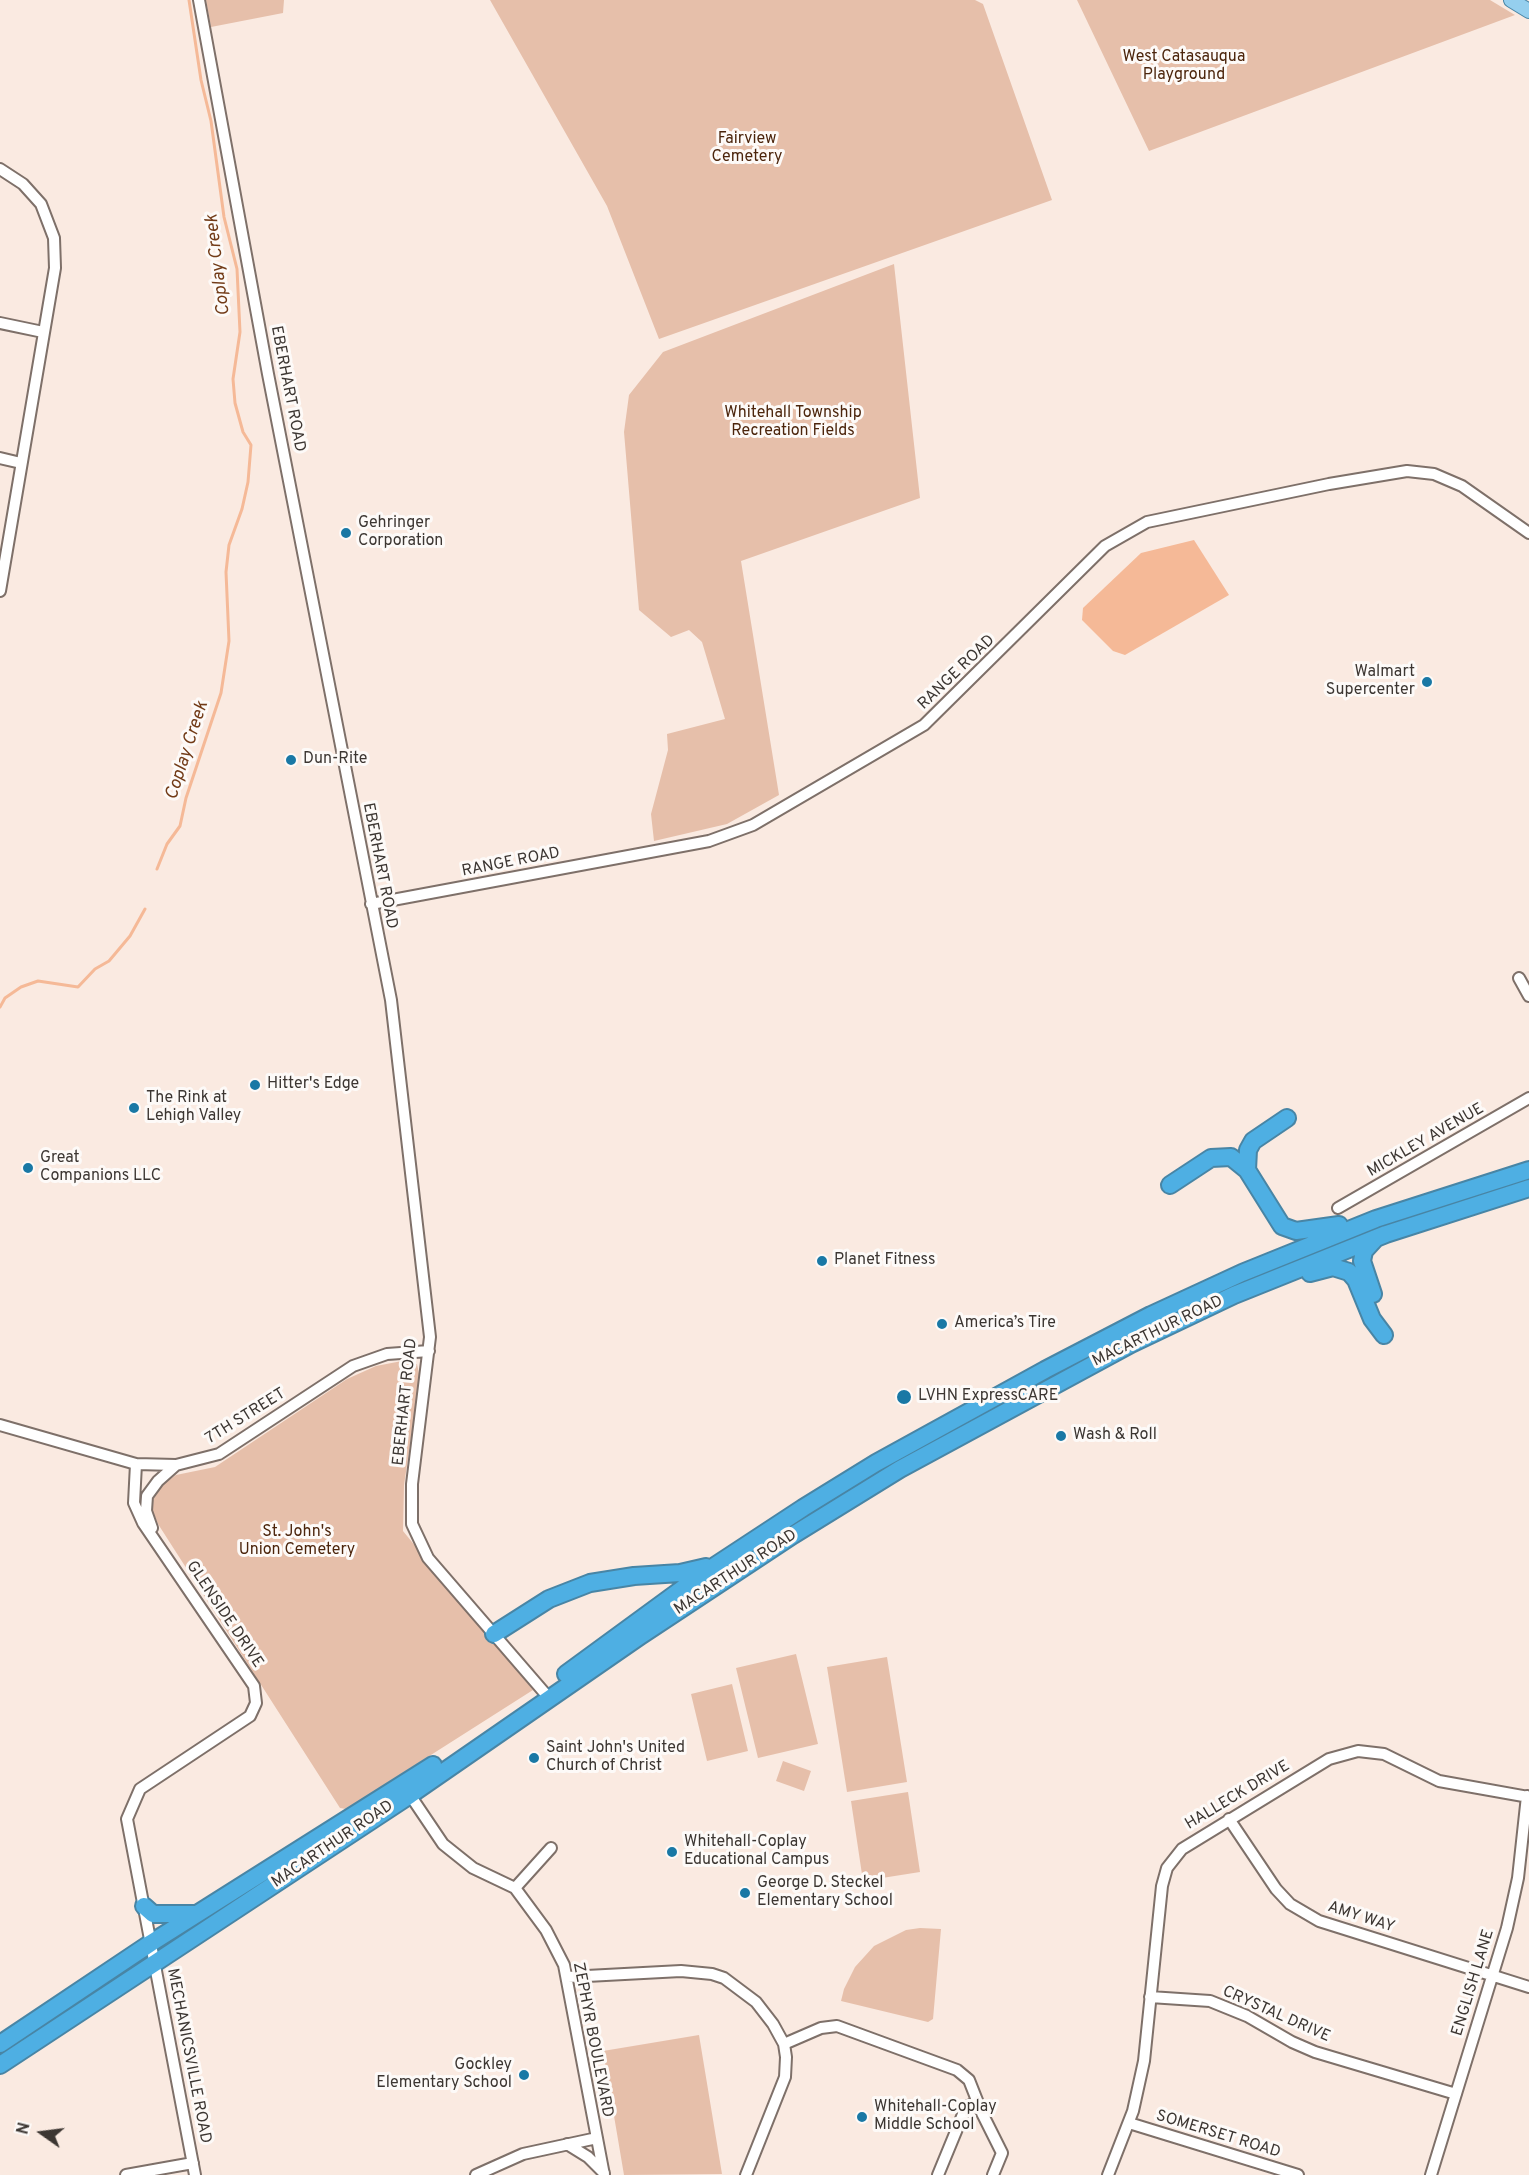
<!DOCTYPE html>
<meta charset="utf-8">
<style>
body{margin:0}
#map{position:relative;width:1529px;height:2175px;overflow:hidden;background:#faeae1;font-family:Overpass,sans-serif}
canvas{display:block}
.north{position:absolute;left:12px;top:2103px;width:60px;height:60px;-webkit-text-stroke:4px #fdfaf8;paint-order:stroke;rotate:284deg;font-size:16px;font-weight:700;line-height:24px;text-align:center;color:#3c3632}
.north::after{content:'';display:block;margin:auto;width:21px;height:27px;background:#3c3632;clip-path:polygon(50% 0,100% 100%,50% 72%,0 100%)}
</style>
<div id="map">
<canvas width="1529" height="2175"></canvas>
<div class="north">N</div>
</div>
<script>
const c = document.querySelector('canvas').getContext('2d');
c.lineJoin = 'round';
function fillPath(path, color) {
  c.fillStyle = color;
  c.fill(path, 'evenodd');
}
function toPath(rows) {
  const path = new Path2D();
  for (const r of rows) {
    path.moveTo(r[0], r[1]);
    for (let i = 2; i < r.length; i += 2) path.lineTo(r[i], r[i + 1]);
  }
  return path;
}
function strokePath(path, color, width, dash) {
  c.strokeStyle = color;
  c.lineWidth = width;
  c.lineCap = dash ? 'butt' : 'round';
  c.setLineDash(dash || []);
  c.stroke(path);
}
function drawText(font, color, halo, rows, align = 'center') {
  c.font = font + ' Overpass,sans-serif';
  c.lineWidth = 6;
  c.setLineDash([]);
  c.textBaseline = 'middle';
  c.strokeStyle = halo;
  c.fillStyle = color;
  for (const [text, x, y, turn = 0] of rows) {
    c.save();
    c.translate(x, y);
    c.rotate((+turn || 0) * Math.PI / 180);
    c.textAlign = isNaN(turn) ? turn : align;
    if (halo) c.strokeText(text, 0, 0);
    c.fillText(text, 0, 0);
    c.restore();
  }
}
fillPath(toPath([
 [206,0,284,0,283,13,211,27],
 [490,0,975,0,983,4,1052,200,659,339,607,206],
 [1077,0,1490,0,1515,15,1149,151],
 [894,264,920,498,741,561,779,795,727,824,654,841,651,814,668,750,667,734,725,719,702,642,689,630,671,637,639,610,624,432,629,395,663,352],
 [402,1361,417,1364,420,1378,404,1485,403,1531,533,1690,346,1809,340,1808,158,1524,150,1505,162,1485,176,1475,215,1467,347,1379,376,1366],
 [796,1654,818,1744,758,1758,736,1668],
 [887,1657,907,1782,847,1792,827,1667],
 [732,1684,748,1751,707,1761,691,1694],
 [783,1761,811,1771,804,1791,776,1781],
 [908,1792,920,1872,863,1881,851,1801],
 [920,1928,941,1929,933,2019,928,2022,841,2001,844,1989,855,1967,874,1946,906,1930],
 [699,2035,722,2174,624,2175,603,2051]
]), '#e6bfaa');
fillPath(toPath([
 [1194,540,1229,595,1125,655,1113,651,1082,620,1083,608,1141,553]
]), '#f5b997');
strokePath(toPath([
 [157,869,167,844,180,826,186,798,221,693,229,641,226,572,229,545,242,509,248,482,251,445,243,432,235,403,233,379,240,332,237,269,224,217,211,121,201,80,189,0],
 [0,1007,5,998,21,987,38,981,78,987,95,969,109,961,130,936,145,909]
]), '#f5b997', 3);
const minor = toPath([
 [199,0,268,374,391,1000,430,1337,412,1484,412,1524,428,1558,549,1698],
 [0,169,23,184,41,204,54,238,55,268,0,591],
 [0,323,43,332],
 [0,458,21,463],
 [371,904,709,841,753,825,924,725,1105,546,1147,522,1329,484,1407,471,1434,474,1462,486,1529,533],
 [1519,978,1529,996],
 [1338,1208,1529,1098],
 [0,1425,136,1464,176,1465,219,1454,353,1366,387,1354,429,1351],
 [136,1464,134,1503,143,1523,254,1686,256,1703,250,1716,140,1789,127,1819,195,2175],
 [152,1528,146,1511,147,1496,158,1481,176,1465],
 [410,1795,443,1844,473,1868,515,1888,546,1930,564,1965,604,2175],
 [1229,1819,1276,1889,1290,1904,1319,1921,1529,1987],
 [515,1888,551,1848],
 [568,1977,681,1971,712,1974,724,1978,756,2002,773,2024,784,2044,786,2057,785,2077,746,2175],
 [1150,1997,1210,2001,1247,2016,1292,2042,1315,2052,1456,2094],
 [784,2044,821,2028,837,2026,957,2070,969,2080,982,2113,1002,2153,993,2175],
 [1129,2123,1298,2175],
 [567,2144,588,2157,604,2173],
 [126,2175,193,2163],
 [476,2175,523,2154,597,2138],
 [938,2175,966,2107,977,2102],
 [1108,2175,1133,2111,1144,2061,1162,1886,1167,1868,1182,1849,1329,1759,1358,1751,1384,1754,1439,1781,1529,1797],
 [1431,2175,1507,1928,1518,1878,1527,1796]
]);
const major = toPath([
 [1511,0,1529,11]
]);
const highway = toPath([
 [1247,1170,1248,1150,1253,1141,1287,1118],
 [1170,1185,1211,1158,1231,1157,1247,1170,1282,1226,1296,1231,1339,1225],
 [1310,1273,1333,1267,1349,1272,1356,1280,1372,1319,1384,1335],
 [1373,1294,1362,1261,1364,1251,1375,1239],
 [494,1634,549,1599,590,1583,634,1576,680,1573,706,1567],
 [566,1674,704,1573,803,1508,876,1463,1045,1370,1151,1315,1242,1273,1376,1219,1529,1170],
 [144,1906,153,1914,194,1914],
 [0,2044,151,1943,433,1765],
 [0,2065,410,1795,640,1636,793,1535,900,1469,1131,1344,1234,1295,1386,1234,1529,1188]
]);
strokePath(minor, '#7e7069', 14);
strokePath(major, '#4885a5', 16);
strokePath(highway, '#4885a5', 20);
strokePath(minor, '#fff', 10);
strokePath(major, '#95cfee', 14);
strokePath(highway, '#4eafe3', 16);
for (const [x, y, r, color] of [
 [346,533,6,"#1978a5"],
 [1427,682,6,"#1978a5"],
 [291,760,6,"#1978a5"],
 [255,1085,6,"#1978a5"],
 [134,1108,6,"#1978a5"],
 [28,1168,6,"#1978a5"],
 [822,1261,6,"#1978a5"],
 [942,1324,6,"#1978a5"],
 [904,1397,8,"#1978a5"],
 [1061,1436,6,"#1978a5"],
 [534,1758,6,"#1978a5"],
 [672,1852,6,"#1978a5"],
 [745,1893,6,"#1978a5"],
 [524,2075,6,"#1978a5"],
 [862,2117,6,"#1978a5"]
]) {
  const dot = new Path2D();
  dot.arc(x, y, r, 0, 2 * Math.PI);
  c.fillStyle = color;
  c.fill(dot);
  strokePath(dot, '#fdfaf8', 2);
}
drawText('16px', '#4c250c', '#fdfaf8', [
 ["West Catasauqua",1184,58],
 ["Playground",1184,76],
 ["Fairview",747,140],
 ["Cemetery",747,158],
 ["Whitehall Township",793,414],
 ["Recreation Fields",793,432],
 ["St. John's",297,1533],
 ["Union Cemetery",297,1551]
]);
drawText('16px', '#3c3632', '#fdfaf8', [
 ["EBERHART ROAD",287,389,79],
 ["RANGE ROAD",957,673,-44],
 ["RANGE ROAD",511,863,-11],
 ["EBERHART ROAD",379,866,79],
 ["MICKLEY AVENUE",1426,1141,-30],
 ["MACARTHUR ROAD",1158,1332,-26],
 ["EBERHART ROAD",406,1402,-84],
 ["7TH STREET",246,1417,-32],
 ["MACARTHUR ROAD",736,1573,-33],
 ["GLENSIDE DRIVE",224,1615,56],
 ["HALLECK DRIVE",1238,1796,-31],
 ["MACARTHUR ROAD",333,1845,-34],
 ["AMY WAY",1361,1918,18],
 ["ENGLISH LANE",1474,1983,-73],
 ["CRYSTAL DRIVE",1276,2015,24],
 ["ZEPHYR BOULEVARD",592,2040,79],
 ["MECHANICSVILLE ROAD",188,2056,79],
 ["SOMERSET ROAD",1218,2135,17]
]);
drawText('16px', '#3c3632', '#fdfaf8', [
 ["Gehringer",358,524],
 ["Corporation",358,542],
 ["Walmart",1415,673,"right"],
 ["Supercenter",1415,691,"right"],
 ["Dun-Rite",303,760],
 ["Hitter's Edge",267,1085],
 ["The Rink at",146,1099],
 ["Lehigh Valley",146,1117],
 ["Great",40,1159],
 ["Companions LLC",40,1177],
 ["Planet Fitness",834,1261],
 ["America’s Tire",954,1324],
 ["LVHN ExpressCARE",918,1397],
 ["Wash & Roll",1073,1436],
 ["Saint John's United",546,1749],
 ["Church of Christ",546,1767],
 ["Whitehall-Coplay",684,1843],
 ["Educational Campus",684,1861],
 ["George D. Steckel",757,1884],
 ["Elementary School",757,1902],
 ["Gockley",512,2066,"right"],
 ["Elementary School",512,2084,"right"],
 ["Whitehall-Coplay",874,2108],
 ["Middle School",874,2126]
], 'left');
drawText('italic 18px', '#723b17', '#fdfaf8', [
 ["Coplay Creek",219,265,-97],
 ["Coplay Creek",188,751,-72]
]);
</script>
